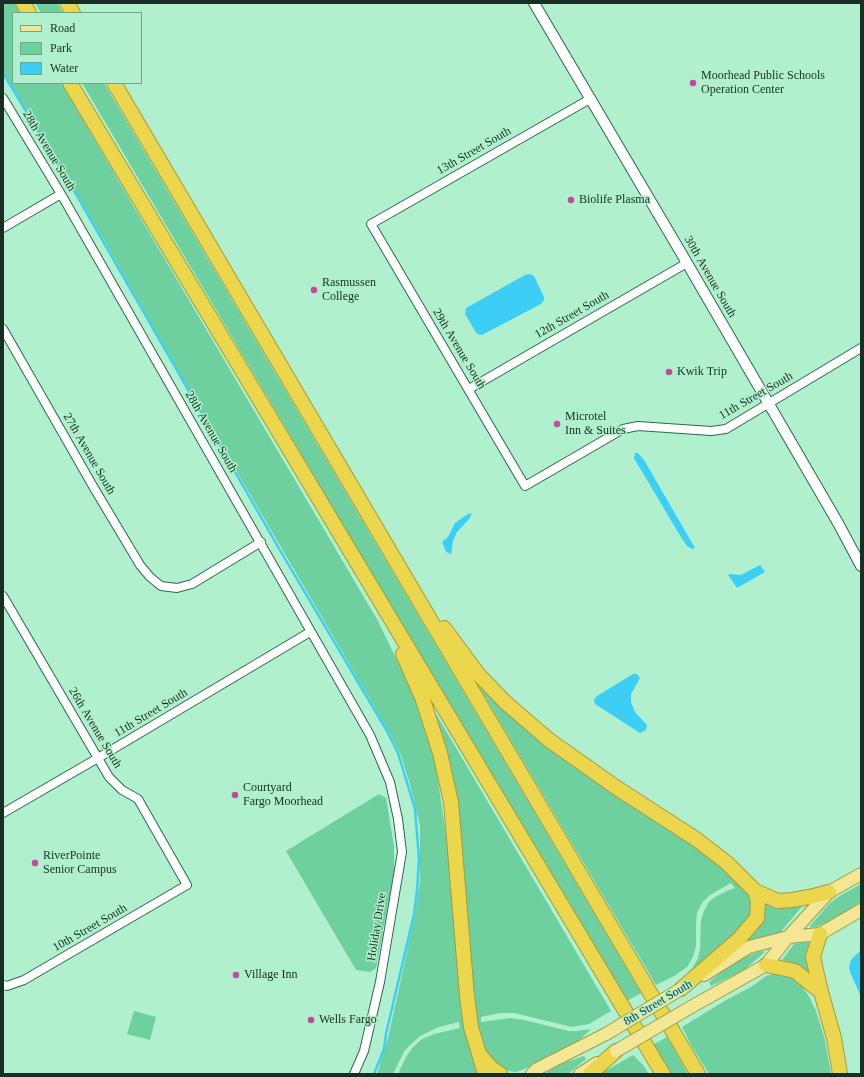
<!DOCTYPE html>
<style>
body{margin:0}
#map{position:relative;width:864px;height:1077px;overflow:hidden;background:#b1f0ce;font-family:"Times New Roman",serif}
canvas{display:block}
.frame{position:absolute;inset:0;border:4px solid #162f22;pointer-events:none}
.legend{position:absolute;left:12px;top:12px;width:130px;height:72px;box-sizing:border-box;background:#b1f0ce;border:1px solid #73a389;margin:0;padding:5px 7px;list-style:none;font-size:12px;color:#162f22}
.legend li{display:flex;align-items:center;gap:8px;height:20px}
.legend b{width:20px;border:1px solid #73a389}
</style>
<div id="map">
<canvas width="864" height="1077"></canvas>
<div class="frame"></div>
<ul class="legend">
<li><b style="height:5px;background:#f3e695"></b>Road</li>
<li><b style="height:11px;background:#6ed09f"></b>Park</li>
<li><b style="height:11px;background:#3dcef5"></b>Water</li>
</ul>
</div>
<script>
const c = document.querySelector('canvas').getContext('2d');
c.lineJoin = 'round';
function fillPath(path, color) {
  c.fillStyle = color;
  c.fill(path, 'evenodd');
}
function toPath(rows) {
  const path = new Path2D();
  for (const r of rows) {
    path.moveTo(r[0], r[1]);
    for (let i = 2; i < r.length; i += 2) path.lineTo(r[i], r[i + 1]);
  }
  return path;
}
function strokePath(path, color, width, dash) {
  c.strokeStyle = color;
  c.lineWidth = width;
  c.lineCap = dash ? 'butt' : 'round';
  c.setLineDash(dash || []);
  c.stroke(path);
}
function drawText(font, color, halo, rows, align = 'center') {
  c.font = font + ' "Times New Roman",serif';
  c.lineWidth = 3;
  c.setLineDash([]);
  c.textBaseline = 'middle';
  c.strokeStyle = halo;
  c.fillStyle = color;
  for (const [text, x, y, turn = 0] of rows) {
    c.save();
    c.translate(x, y);
    c.rotate((+turn || 0) * Math.PI / 180);
    c.textAlign = isNaN(turn) ? turn : align;
    if (halo) c.strokeText(text, 0, 0);
    c.fillText(text, 0, 0);
    c.restore();
  }
}
fillPath(toPath([
 [3,3,14,3,20,13,13,13,13,83,61,83,378,621,415,698,427,732,437,774,481,1074,398,1074,406,1057,412,1048,422,1039,434,1034,460,1028,459,1022,439,1027,420,1036,405,1050,393,1074,377,1074,388,1038,403,970,416,908,420,881,420,826,409,781,400,753,389,732,192,395,94,223,3,71],
 [35,3,57,3,63,13,41,13],
 [82,83,104,83,641,993,625,1002],
 [474,678,685,839,726,868,743,885,750,900,751,914,742,929,687,973,693,967,698,958,700,949,701,920,704,911,709,902,715,897,729,890,735,888,731,883,710,895,702,903,697,913,696,924,696,946,693,957,687,967,676,975,656,985],
 [429,702,611,1011,589,1024,572,1027,514,1013,500,1013,481,1017,481,1022,510,1018,524,1020,569,1031,576,1031,591,1029,575,1044,549,1055,527,1068,516,1072,508,1071,500,1067,492,1059,484,1047,478,1029,466,939],
 [379,794,386,798,394,846,394,872,376,968,370,972,356,970,286,851],
 [861,884,861,901,845,913,832,921,811,928,810,926,830,903,841,895],
 [766,902,804,904,779,934,757,938,741,944,761,925,764,918,765,903],
 [807,942,809,943,806,953,810,972,809,973,805,969,799,965,782,960,794,944],
 [764,951,765,952,743,971,711,986,709,982,721,972,740,959,758,952],
 [774,974,786,975,795,979,802,986,810,998,816,1011,825,1040,831,1074,709,1074,691,1045,682,1027,726,1000,751,987,766,976],
 [134,1011,156,1017,150,1040,127,1034],
 [667,1037,688,1074,668,1074,651,1046],
 [633,1055,644,1066,649,1074,600,1074],
 [584,1056,586,1059,568,1074,544,1074,561,1064]
]), '#6ed09f');
fillPath(toPath([
 [530,274,534,276,544,297,544,300,541,304,482,335,477,334,465,314,466,308,525,275],
 [635,453,638,453,644,460,695,548,692,549,687,546,679,534,634,458],
 [472,513,470,518,457,532,453,541,451,554,446,552,442,542,448,537,455,523,468,514],
 [760,565,765,572,737,588,728,575,730,574,741,575],
 [633,674,637,674,640,678,631,694,631,702,635,712,647,725,646,730,640,733,595,704,594,700,597,696],
 [861,950,861,997,850,972,849,966,851,960]
]), '#3dcef5');
strokePath(toPath([
 [3,73,69,182,281,552,387,731,398,753,415,809,419,859,417,891,414,914,386,1034,384,1049,374,1074]
]), '#3dcef5', 2.5);
const minor = toPath([
 [3,98,61,194,370,735,390,782,398,819,402,852,380,982,364,1051,354,1074],
 [590,99,371,224,525,486,623,429,638,426,711,431,726,429,861,348],
 [3,228,61,194],
 [3,329,94,488,140,565,150,577,161,586,177,588,192,584,261,542],
 [469,389,687,263],
 [3,596,109,777,122,790,138,799,187,885,24,980,7,986,3,985],
 [3,813,98,758,310,632]
]);
const tertiary = toPath([
 [534,3,687,263,838,523,861,566]
]);
const primary = toPath([
 [704,975,749,947,788,937,820,934,861,910],
 [691,1007,766,965,788,937,829,892,861,874],
 [532,1074,537,1069,606,1034],
 [580,1074,597,1063]
]);
const motorway = toPath([
 [23,3,29,13],
 [67,3,73,13],
 [70,83,663,1074],
 [114,83,698,1074],
 [444,628,478,674,505,702,549,740,617,788,696,839,727,863,755,891,778,901,792,900,809,897,829,892],
 [403,654,423,700,440,753,451,802,467,996,471,1027,485,1074],
 [820,934,813,957,821,992,834,1038,840,1074],
 [766,965,795,971,821,992],
 [681,989,739,939,757,918,758,902,755,891],
 [481,1056,492,1069,500,1074],
 [590,1074,616,1051]
]);
strokePath(minor, '#2c694c', 10);
strokePath(tertiary, '#2c694c', 12);
strokePath(primary, '#a09c3f', 14);
strokePath(motorway, '#a09c3f', 16);
strokePath(minor, '#fff', 8);
strokePath(tertiary, '#fff', 10);
strokePath(primary, '#f3e695', 12);
strokePath(motorway, '#ebd64e', 14);
const primaryBridge = toPath([
 [606,1034,681,989],
 [616,1051,691,1007]
]);
strokePath(primaryBridge, '#a09c3f', 14, []);
strokePath(primaryBridge, '#f3e695', 12);
for (const [x, y, r, color] of [
 [693,83,4,"#c14a9f"],
 [571,200,4,"#c14a9f"],
 [314,290,4,"#c14a9f"],
 [669,372,4,"#c14a9f"],
 [557,424,4,"#c14a9f"],
 [235,795,4,"#c14a9f"],
 [35,863,4,"#c14a9f"],
 [236,975,4,"#c14a9f"],
 [311,1020,4,"#c14a9f"]
]) {
  const dot = new Path2D();
  dot.arc(x, y, r, 0, 2 * Math.PI);
  c.fillStyle = color;
  c.fill(dot);
  strokePath(dot, '#b1f0ce', 1.5);
}
drawText('12px', '#162f22', '#b1f0ce', [
 ["Moorhead Public Schools",701,76],
 ["Operation Center",701,90],
 ["Biolife Plasma",579,200],
 ["Rasmussen",322,283],
 ["College",322,297],
 ["Kwik Trip",677,372],
 ["Microtel",565,417],
 ["Inn & Suites",565,431],
 ["Courtyard",243,788],
 ["Fargo Moorhead",243,802],
 ["RiverPointe",43,856],
 ["Senior Campus",43,870],
 ["Village Inn",244,975],
 ["Wells Fargo",319,1020]
], 'left');
drawText('12px', '#162f22', '#b1f0ce', [
 ["28th Avenue South",49,151,59],
 ["13th Street South",474,151,-30],
 ["30th Avenue South",710,277,60],
 ["12th Street South",572,315,-30],
 ["29th Avenue South",459,349,59],
 ["11th Street South",756,396,-30],
 ["28th Avenue South",211,432,60],
 ["27th Avenue South",89,454,60],
 ["11th Street South",151,713,-31],
 ["26th Avenue South",95,728,59],
 ["Holiday Drive",377,927,-81],
 ["10th Street South",90,928,-30],
 ["8th Street South",658,1003,-31]
]);
</script>
